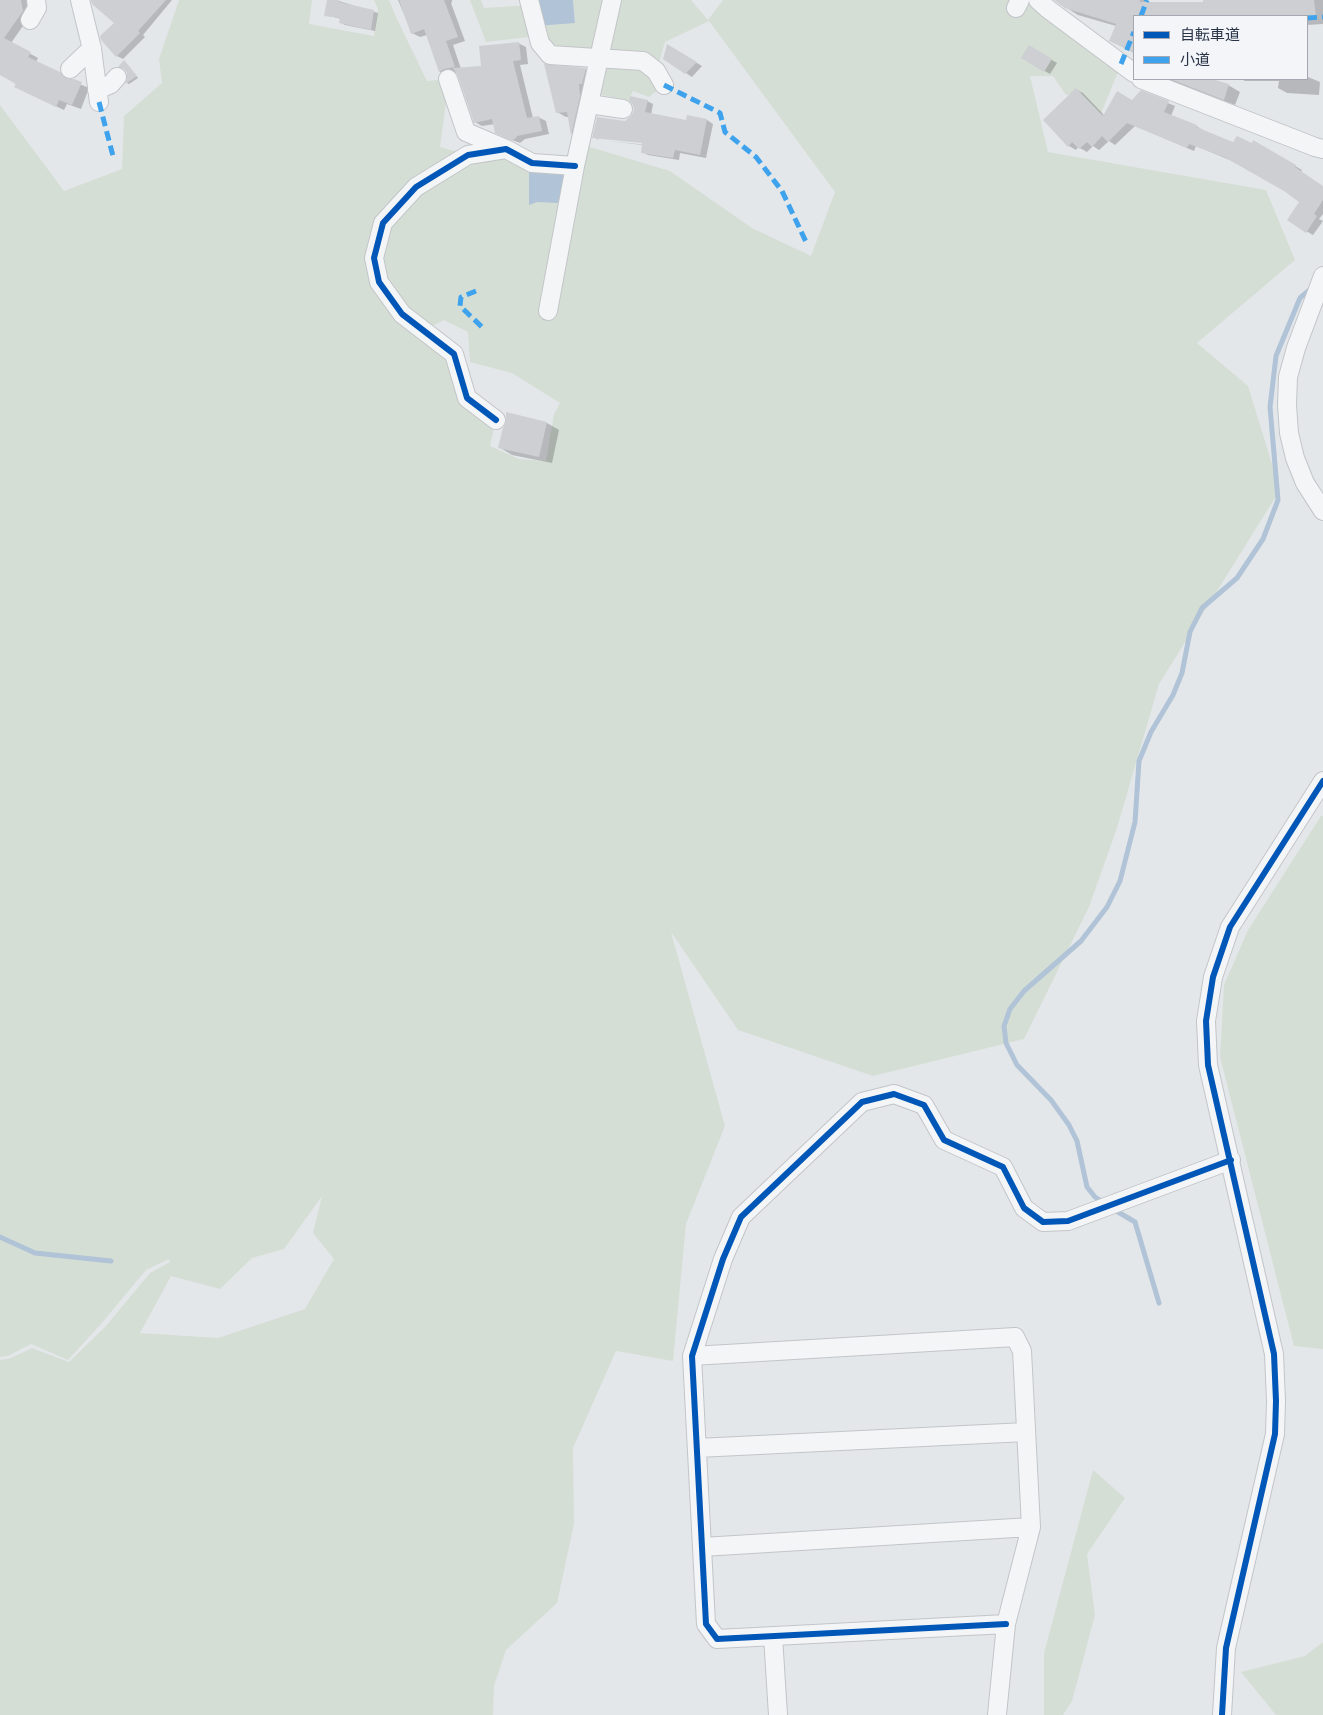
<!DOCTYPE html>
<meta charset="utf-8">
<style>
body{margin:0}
#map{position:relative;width:1323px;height:1715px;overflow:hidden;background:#e4e7ea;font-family:Overpass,"Noto Sans JP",sans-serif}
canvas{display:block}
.legend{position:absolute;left:1133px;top:15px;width:175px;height:65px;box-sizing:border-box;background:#f3f5f9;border:1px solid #a2a7b1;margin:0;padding:6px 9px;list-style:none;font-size:15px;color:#283346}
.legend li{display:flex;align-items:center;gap:10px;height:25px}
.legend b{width:25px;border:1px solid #a2a7b1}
</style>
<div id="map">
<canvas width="1323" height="1715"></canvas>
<ul class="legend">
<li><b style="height:6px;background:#0057b8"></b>自転車道</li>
<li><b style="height:6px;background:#3ea3ec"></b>小道</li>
</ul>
</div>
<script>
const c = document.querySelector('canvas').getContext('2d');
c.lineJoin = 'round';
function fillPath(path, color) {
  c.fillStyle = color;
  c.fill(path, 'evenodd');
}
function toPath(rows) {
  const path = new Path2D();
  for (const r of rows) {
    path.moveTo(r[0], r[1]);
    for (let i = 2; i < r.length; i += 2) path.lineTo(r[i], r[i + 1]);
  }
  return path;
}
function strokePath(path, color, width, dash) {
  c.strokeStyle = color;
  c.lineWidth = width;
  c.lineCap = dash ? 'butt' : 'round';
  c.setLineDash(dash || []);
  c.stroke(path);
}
fillPath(toPath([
 [179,0,312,0,309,24,374,36,378,9,374,0,389,0,397,19,427,81,448,79,455,99,446,102,440,147,468,155,506,149,565,179,580,144,670,171,752,228,811,256,835,192,709,21,665,42,656,73,664,85,649,97,633,91,629,100,591,93,599,59,550,55,538,36,486,42,470,0,481,0,484,8,531,5,575,23,573,0,691,0,708,20,723,0,1038,0,1118,72,1100,116,1080,94,1066,95,1053,76,1030,76,1048,152,1266,190,1295,260,1197,343,1248,386,1280,490,1159,684,1117,828,1089,907,1024,1039,873,1076,738,1030,671,932,725,1126,686,1224,673,1361,616,1351,573,1448,574,1524,557,1603,506,1650,494,1686,493,1715,0,1715,0,1360,11,1358,32,1348,69,1362,105,1327,150,1273,170,1262,169,1259,146,1270,101,1324,68,1360,31,1344,8,1356,0,1357,0,105,64,191,122,169,124,116,162,83,159,59],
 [444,320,468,332,470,362,512,373,560,403,554,414,546,461,519,459,490,446,496,420,467,398,454,354,425,330],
 [322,1196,313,1233,334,1259,305,1309,218,1338,140,1333,171,1276,220,1289,252,1258,284,1249],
 [1321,816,1323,816,1323,1349,1294,1346,1220,1057,1224,985,1248,930],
 [1093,1470,1125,1498,1087,1554,1095,1615,1072,1701,1063,1715,1044,1715,1044,1653],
 [1323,1642,1323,1715,1276,1715,1241,1672,1305,1656]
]), '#d5ded5');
fillPath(toPath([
 [529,0,573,0,575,23,536,26],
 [529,162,569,165,558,203,537,202,529,205]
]), '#b0c3d7');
fillPath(toPath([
 [0,0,29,0,30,16,11,43,38,58,36,62,70,80,89,88,81,109,67,104,64,110,24,91,0,71],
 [102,0,172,0,143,35,145,37,123,59,117,56,102,39,116,23],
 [328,0,339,1,378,13,375,31,345,25,341,23,341,19,326,15],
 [398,0,452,0,452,2,451,3,465,41,453,45,461,69,482,67,518,43,526,47,528,64,520,65,533,118,538,117,546,121,549,134,525,139,520,143,504,137,495,124,482,126,475,122,457,72,448,76,440,72,427,35,420,37,412,33],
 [1059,0,1144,0,1149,3,1204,3,1215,0,1323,0,1323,24,1307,25,1307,16,1134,16,1134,53,1111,41,1116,26,1078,15,1067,8],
 [668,46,702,66,692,77,686,73,664,59],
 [1030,47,1057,63,1050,74,1023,58],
 [1307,56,1308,56,1308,77,1320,82,1319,95,1287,93,1278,88,1279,81,1245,81,1241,79,1307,79],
 [126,63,138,78,129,84,127,83,129,79],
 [586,69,594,74,580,139,572,135,569,117,566,117,557,112],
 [1166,79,1208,79,1228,85,1240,92,1235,105],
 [1077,90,1083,93,1104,115,1132,101,1141,92,1175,106,1171,116,1196,126,1203,130,1202,131,1234,144,1252,144,1254,142,1302,170,1301,172,1323,187,1323,214,1319,219,1323,221,1313,235,1306,231,1301,202,1286,191,1232,161,1196,146,1194,151,1135,126,1115,145,1109,141,1099,150,1093,146,1087,152,1078,147,1076,150,1069,146],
 [647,101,653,104,651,115,687,121,688,117,707,120,713,124,706,158,680,153,679,160,648,155,642,152,643,145,599,140,594,137,625,122],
 [598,137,648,143,648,145,598,140],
 [507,414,547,423,559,430,552,463,512,455,499,447,508,422]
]), '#0003');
strokePath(toPath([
 [1104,1203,1095,1197,1087,1187,1077,1141,1069,1125,1051,1100,1017,1065,1006,1043,1004,1026,1010,1009,1024,991,1081,941,1107,907,1120,881,1135,822,1139,761,1151,732,1173,695,1182,673,1190,632,1202,608,1237,578,1263,539,1278,500,1270,407,1276,356,1300,298,1313,287],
 [1113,1209,1135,1222,1159,1303],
 [0,1237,35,1253,111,1261]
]), '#b0c3d7', 5);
fillPath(toPath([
 [0,0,21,0,23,11,4,38,31,52,28,57,60,72,67,79,74,79,82,82,72,105,59,100,56,107,14,87,16,84,0,75],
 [91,0,166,0,138,31,140,33,116,57,101,40,100,36,114,23,92,4],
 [327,0,339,0,339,2,374,10,371,30,339,23,340,18,324,16],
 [399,0,444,0,458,37,446,41,455,67,444,69,439,72,424,29,411,34],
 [1054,0,1140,0,1140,2,1203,2,1203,0,1314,0,1316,16,1134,16,1134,52,1109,41,1116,24,1065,8],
 [519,42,521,60,513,61,527,118,539,116,542,131,517,136,515,139,511,140,495,133,492,119,474,123,458,76,453,68,481,66,479,46],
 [667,44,697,62,685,74,663,59],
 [1029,45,1052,59,1044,72,1021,58],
 [124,60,137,76,125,84,127,78,127,73,124,69,118,67],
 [544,64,586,68,582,84,579,84,580,96,571,136,567,112,556,113],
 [1170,79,1212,79,1229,84,1224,100],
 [1076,88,1103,116,1117,91,1132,100,1141,90,1169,101,1164,112,1197,125,1196,127,1233,142,1237,136,1252,143,1253,140,1296,165,1295,167,1323,186,1323,200,1314,214,1317,216,1306,233,1287,220,1299,202,1284,191,1224,157,1189,144,1187,148,1127,123,1108,142,1102,136,1092,147,1087,142,1079,149,1072,142,1068,147,1043,120],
 [630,96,648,100,645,112,686,120,687,115,707,119,700,155,675,150,673,158,641,153,642,143,592,138,597,117,625,121,631,116,634,110,633,105,629,100],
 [506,412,547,422,539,457,498,448,503,428,506,422]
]), '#cdcfd3');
const minor = toPath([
 [80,0,92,49,99,102],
 [529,0,540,43,550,55,643,61,656,71,664,85],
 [1038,0,1048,9,1134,73],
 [1016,8,1020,0],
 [30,20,37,8,36,0],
 [70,69,92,48],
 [448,79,466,132,506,149],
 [1141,79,1315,147,1323,149],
 [97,90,111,84,117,77],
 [589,104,623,109],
 [1323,276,1296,348,1288,377,1287,405,1289,433,1295,458,1305,483,1323,511],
 [548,311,575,166,612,0],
 [496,420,467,398,454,354,402,314,379,282,374,258,383,223,416,187,468,155,506,149,532,163,575,166],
 [692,1356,1015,1337,1022,1351,1031,1527,1006,1624,997,1715],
 [697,1448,1026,1432],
 [702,1547,1031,1527],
 [1006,1624,717,1639,706,1624,692,1356,723,1259,741,1217,862,1102,894,1094,924,1105,944,1140,1003,1167,1024,1208,1043,1222,1068,1221,1231,1160],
 [773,1636,778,1715],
 [1222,1715,1226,1648,1275,1434,1276,1401,1274,1354,1208,1065,1206,1021,1213,977,1230,927,1323,781]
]);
strokePath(minor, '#c2c5c8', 20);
strokePath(minor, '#f4f5f7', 18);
strokePath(toPath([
 [1141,16,1147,0],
 [1307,18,1323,17],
 [1121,64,1134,32],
 [664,85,720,113,725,132,756,157,782,191,807,244],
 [99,102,114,160],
 [476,291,461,297,460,306,482,327]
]), '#3ea3ec', 5, [10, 5]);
strokePath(toPath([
 [496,420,467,398,454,354,402,314,379,282,374,258,383,223,416,187,468,155,506,149,532,163,575,166],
 [1006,1624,717,1639,706,1624,692,1356,723,1259,741,1217,862,1102,894,1094,924,1105,944,1140,1003,1167,1024,1208,1043,1222,1068,1221,1231,1160],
 [1222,1715,1226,1648,1275,1434,1276,1401,1274,1354,1208,1065,1206,1021,1213,977,1230,927,1323,781]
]), '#0057b8', 6);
</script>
